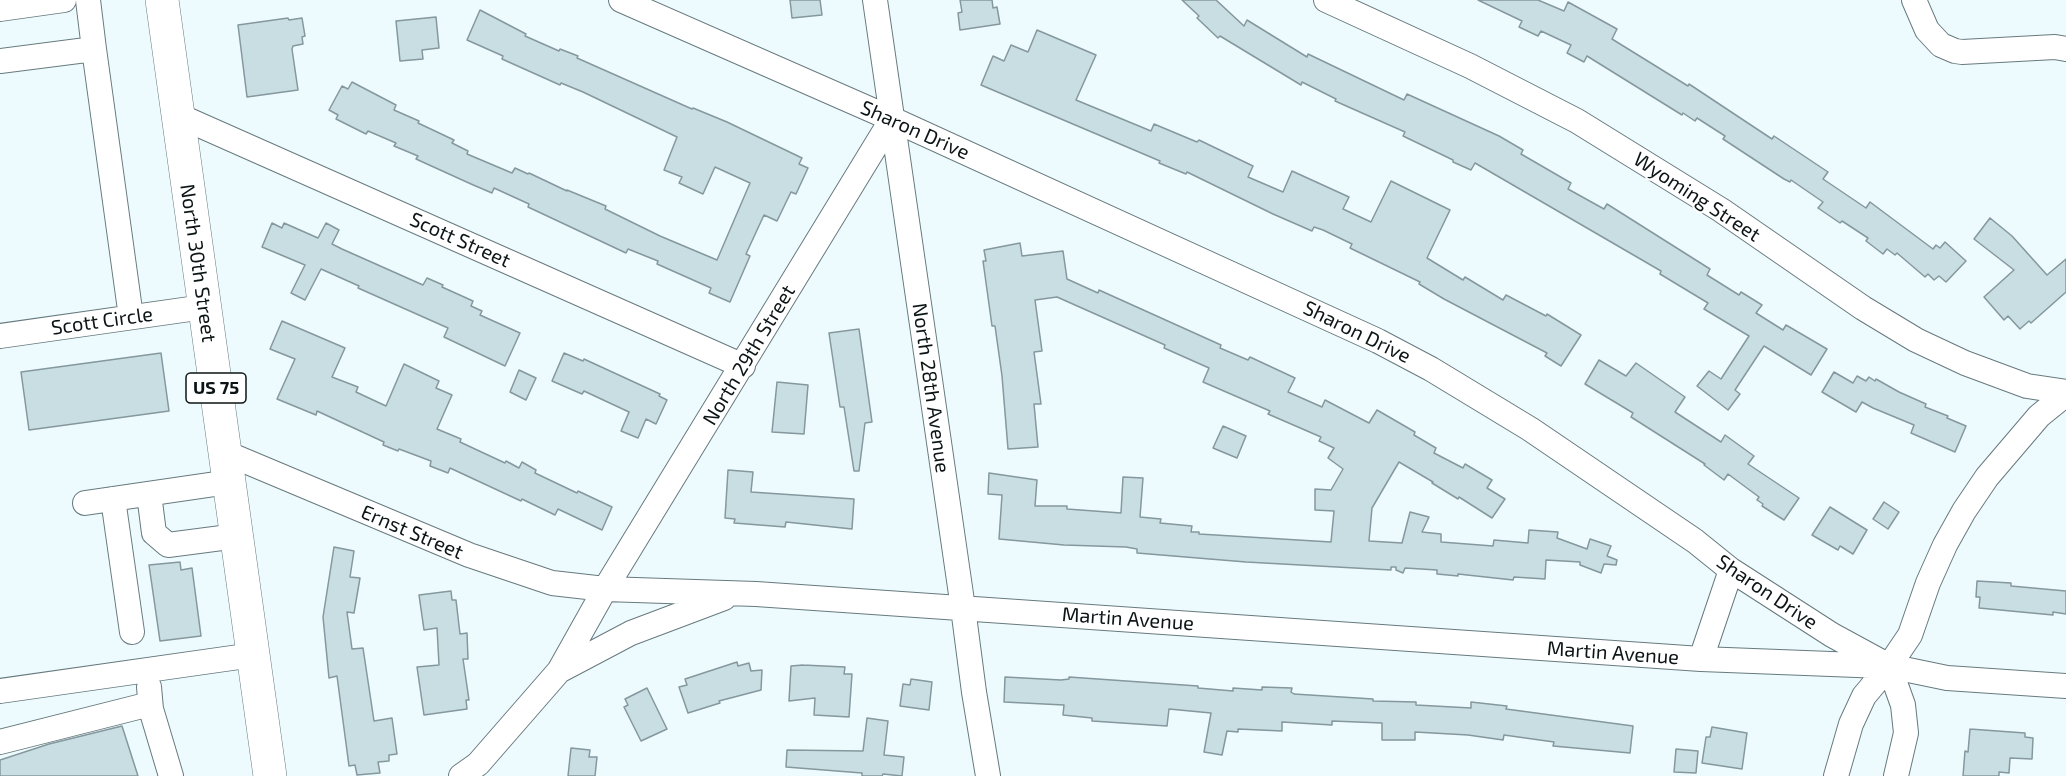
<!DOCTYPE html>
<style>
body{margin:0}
canvas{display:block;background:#eefbfe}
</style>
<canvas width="2066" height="776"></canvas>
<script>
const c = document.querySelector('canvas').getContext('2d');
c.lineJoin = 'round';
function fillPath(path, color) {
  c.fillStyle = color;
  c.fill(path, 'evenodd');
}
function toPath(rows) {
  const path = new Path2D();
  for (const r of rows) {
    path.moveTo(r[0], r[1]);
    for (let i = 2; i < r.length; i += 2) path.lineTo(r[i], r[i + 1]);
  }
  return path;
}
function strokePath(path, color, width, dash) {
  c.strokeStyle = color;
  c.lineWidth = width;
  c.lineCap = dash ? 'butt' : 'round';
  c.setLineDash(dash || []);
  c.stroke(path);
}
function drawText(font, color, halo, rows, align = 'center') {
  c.font = font + ' "Exo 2",sans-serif';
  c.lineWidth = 4.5;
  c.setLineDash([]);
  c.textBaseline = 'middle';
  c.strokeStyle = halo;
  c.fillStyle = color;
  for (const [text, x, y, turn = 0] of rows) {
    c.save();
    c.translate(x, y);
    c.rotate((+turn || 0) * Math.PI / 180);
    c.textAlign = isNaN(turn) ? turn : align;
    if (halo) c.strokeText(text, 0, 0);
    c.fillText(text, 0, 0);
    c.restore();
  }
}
const building = toPath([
 [790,0,820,0,822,15,792,18,790,0],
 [960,0,992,0,993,8,997,7,1000,24,960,30,958,13,962,12,960,0],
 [1182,0,1216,0,1244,26,1247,20,1307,57,1308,54,1404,100,1407,94,1499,136,1523,150,1521,154,1571,183,1568,189,1604,209,1607,204,1710,269,1707,275,1739,295,1741,292,1762,305,1756,313,1783,330,1786,325,1827,349,1811,375,1764,346,1735,390,1740,394,1728,410,1697,386,1709,371,1721,379,1749,336,1704,309,1708,303,1660,274,1661,271,1475,163,1471,170,1453,162,1453,160,1403,136,1405,132,1335,101,1336,99,1302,82,1301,85,1220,36,1218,38,1197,18,1199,16,1182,0],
 [1478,0,1538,0,1564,11,1568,2,1617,29,1612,39,1688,86,1689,84,1772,139,1774,136,1828,172,1823,179,1866,208,1870,202,1933,249,1936,245,1940,248,1945,242,1966,261,1946,282,1939,276,1934,280,1928,274,1925,277,1897,253,1895,255,1887,249,1883,254,1866,241,1868,238,1842,221,1840,223,1818,208,1823,202,1791,180,1790,182,1784,179,1723,139,1725,136,1697,118,1695,121,1683,113,1682,115,1587,56,1584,62,1567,53,1571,45,1541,31,1538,36,1519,27,1522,21,1478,0],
 [480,10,526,34,525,36,559,51,560,49,578,56,577,58,692,109,693,108,727,122,802,158,799,164,808,168,796,194,791,192,777,221,764,215,746,254,750,256,730,302,709,293,711,288,657,264,658,261,628,249,626,253,528,207,529,204,494,188,492,193,471,184,416,159,418,156,394,146,396,143,368,131,366,134,336,119,338,115,329,110,342,86,348,89,352,82,396,105,394,110,419,121,418,123,454,140,452,143,468,151,467,154,512,173,515,168,528,174,529,173,567,191,567,190,606,206,605,209,660,236,717,260,750,183,715,167,703,194,679,183,682,177,664,170,677,137,583,92,561,83,560,85,502,59,503,56,467,40,480,10],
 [436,17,439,48,422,50,423,59,400,61,396,21,436,17],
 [288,18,289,20,302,18,305,36,302,37,303,44,293,46,292,49,298,90,247,97,238,25,288,18],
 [1037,30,1096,55,1076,100,1151,131,1154,124,1197,142,1199,140,1253,166,1248,177,1283,192,1292,171,1349,197,1343,209,1371,222,1391,181,1450,210,1427,258,1463,280,1465,277,1503,300,1506,295,1546,316,1547,314,1581,335,1561,366,1545,356,1547,353,1444,299,1419,284,1420,282,1350,248,1352,244,1323,230,1314,227,1312,231,1273,214,1187,172,1186,174,1159,163,1160,161,981,85,993,56,1004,61,1011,45,1028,52,1037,30],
 [1990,218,2012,236,2047,275,2066,259,2066,292,2031,323,2029,321,2020,329,2008,316,2004,320,1984,297,2014,270,1974,239,1990,218],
 [272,223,282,228,284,223,318,238,326,223,339,230,332,244,342,249,423,285,427,278,443,285,442,287,473,301,471,306,482,311,480,315,520,333,505,366,444,337,448,328,358,288,359,286,321,269,305,300,291,293,305,265,262,247,272,223],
 [1020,243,1022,256,1063,251,1067,279,1098,293,1099,290,1221,345,1220,348,1248,360,1250,357,1295,378,1288,392,1322,407,1325,400,1369,423,1377,410,1415,432,1414,435,1436,448,1434,453,1463,468,1465,464,1492,480,1487,488,1505,499,1492,518,1459,497,1458,499,1432,483,1433,482,1399,462,1372,508,1369,541,1402,543,1410,512,1429,517,1422,532,1441,534,1441,542,1493,546,1494,540,1528,543,1529,530,1558,532,1557,538,1587,549,1590,539,1611,546,1607,556,1617,560,1616,565,1604,564,1601,573,1580,565,1580,562,1546,560,1545,579,1514,577,1513,580,1458,574,1458,576,1437,574,1437,570,1405,568,1403,573,1396,570,1396,567,1391,567,1391,570,1246,562,1137,553,1137,549,1126,547,1064,545,999,539,1002,495,988,494,989,473,1037,480,1035,506,1067,506,1067,509,1121,513,1123,477,1143,478,1140,517,1161,519,1160,523,1192,526,1191,532,1199,532,1199,534,1331,542,1334,511,1315,510,1315,489,1331,490,1343,469,1328,458,1334,448,1319,441,1321,437,1268,414,1270,411,1203,382,1209,368,1164,348,1165,345,1057,297,1035,300,1042,351,1034,352,1041,404,1034,404,1038,447,1008,449,1002,376,995,326,992,326,983,261,986,261,984,250,1020,243],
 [282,321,345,348,332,377,358,387,356,392,386,406,404,364,439,381,436,388,452,395,437,429,461,439,460,442,505,463,506,461,519,468,522,462,536,470,535,473,577,493,578,491,612,507,602,530,558,509,555,515,522,499,521,501,450,468,448,473,430,466,431,461,399,449,398,451,383,445,384,442,317,411,316,415,277,399,295,359,270,349,282,321],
 [859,329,872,422,865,423,859,471,854,471,844,407,840,407,829,333,859,329],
 [161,353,169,411,29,430,21,372,161,353],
 [564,353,583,361,584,359,660,394,659,396,667,400,656,424,646,419,638,438,621,431,629,412,584,391,582,394,552,381,564,353],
 [1599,360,1626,376,1636,363,1685,397,1675,412,1721,442,1725,435,1754,456,1748,464,1799,498,1784,520,1762,506,1763,504,1757,500,1759,497,1728,474,1724,480,1704,465,1705,464,1631,417,1633,413,1585,384,1599,360],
 [519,370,536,378,526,400,510,392,519,370],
 [1834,372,1853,383,1857,376,1866,381,1869,377,1875,381,1876,379,1899,392,1926,404,1925,407,1948,416,1947,418,1966,426,1955,452,1911,433,1914,425,1873,408,1862,402,1856,412,1822,392,1834,372],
 [777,382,808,385,804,434,772,432,777,382],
 [1223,426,1246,436,1237,458,1213,448,1223,426],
 [728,470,753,472,751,492,854,499,852,529,786,522,785,527,734,523,735,519,725,518,728,470],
 [1884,502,1899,512,1888,529,1873,519,1884,502],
 [1830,507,1867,530,1853,554,1840,546,1838,550,1812,535,1830,507],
 [334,547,354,551,350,577,360,578,354,613,347,612,352,649,363,648,374,721,392,718,397,754,389,755,389,761,378,762,380,773,357,775,355,765,349,766,337,676,329,678,323,617,334,547],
 [180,562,181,570,192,568,201,636,160,641,149,565,180,562],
 [1977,581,2011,583,2011,586,2066,591,2066,614,2053,612,2053,615,1979,608,1980,597,1976,597,1977,581],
 [451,591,452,600,456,600,460,634,467,633,468,659,463,659,469,700,466,700,467,709,424,715,417,667,439,665,437,628,424,630,419,595,451,591],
 [737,662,738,666,749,663,751,671,762,670,761,690,719,701,720,703,688,713,679,687,687,685,685,679,737,662],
 [803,665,845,667,844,674,852,674,849,717,814,715,815,698,789,701,791,666,803,665],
 [1005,677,1061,680,1069,679,1069,677,1198,686,1198,688,1233,691,1233,688,1262,690,1262,687,1292,688,1291,692,1294,694,1373,699,1373,701,1416,702,1416,705,1471,708,1471,702,1507,706,1506,709,1633,726,1630,753,1553,746,1554,742,1504,735,1503,740,1468,735,1415,732,1415,740,1382,740,1382,723,1332,721,1332,725,1282,722,1282,731,1238,729,1238,732,1227,731,1222,755,1204,752,1211,713,1169,709,1167,726,1092,721,1092,718,1063,715,1064,705,1004,702,1005,677],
 [911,679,932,682,929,710,900,706,903,684,910,685,911,679],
 [647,688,667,729,641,741,624,707,628,705,625,699,647,688],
 [867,718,888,721,884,755,904,757,902,776,883,774,882,776,862,776,862,773,786,767,787,750,863,751,867,718],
 [122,726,138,776,0,776,0,760,49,744,122,726],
 [1712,727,1747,733,1742,769,1702,763,1706,737,1710,737,1712,727],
 [1970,729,2025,733,2025,737,2033,738,2032,759,2010,758,2009,773,1999,772,1999,776,1963,776,1965,751,1968,752,1970,729],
 [571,748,590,750,589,757,597,757,595,776,568,776,571,748],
 [1676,749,1698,751,1696,773,1674,772,1676,749]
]);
fillPath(building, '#c9dee3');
strokePath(building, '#84989d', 1.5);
const minor = toPath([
 [88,0,94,49],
 [621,0,892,119,1378,341,1431,369,1530,429,1695,541,1731,570,1832,635,1889,666,1947,678,2066,686],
 [875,0,963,608,974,692,988,776],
 [1326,0,1470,66,1577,121,1721,210,1863,308,1916,340,1965,363,2027,386,2066,392],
 [1914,0,1927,30,1941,45,1955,51,1962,52,2055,47,2066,49],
 [0,9,64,0],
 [0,61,94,49,131,317],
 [177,115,743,366],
 [0,336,204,307],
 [226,453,469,555,552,583,605,589,892,119],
 [149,494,154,533,168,545,237,536],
 [113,499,132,632],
 [85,503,229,482],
 [1701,659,1731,570],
 [1889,666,1903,705,1906,733,1896,776],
 [559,671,631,633,724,598],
 [149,687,151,709,171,776],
 [0,691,253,655],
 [0,742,150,704],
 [461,776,478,764,559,671,605,589,756,594,1701,659,1883,666],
 [1836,776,1851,724,1864,696,1889,666,1910,635,1928,583,1945,545,1964,511,1987,477,2039,416,2066,394]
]);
const highway = toPath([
 [162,0,270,776]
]);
strokePath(minor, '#677a7f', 26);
strokePath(highway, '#677a7f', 34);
strokePath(minor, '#fff', 24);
strokePath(highway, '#fff', 33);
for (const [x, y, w] of [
 [216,388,60]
]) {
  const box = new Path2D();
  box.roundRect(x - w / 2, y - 15, w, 30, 4.5);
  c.fillStyle = '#fff';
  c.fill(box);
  strokePath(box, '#0c1415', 1.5);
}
drawText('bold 18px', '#0c1415', null, [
 ["US 75",216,388]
]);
drawText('20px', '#0c1415', '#fff', [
 ["Sharon Drive",915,130,24],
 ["Wyoming Street",1697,197,33],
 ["Scott Street",460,240,24],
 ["North 30th Street",198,263,82],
 ["Scott Circle",102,321,-8],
 ["Sharon Drive",1357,332,26],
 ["North 29th Street",749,355,-59],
 ["North 28th Avenue",931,388,82],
 ["Ernst Street",412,532,23],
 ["Sharon Drive",1767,592,34],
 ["Martin Avenue",1128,619,4],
 ["Martin Avenue",1613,653,4]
]);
</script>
